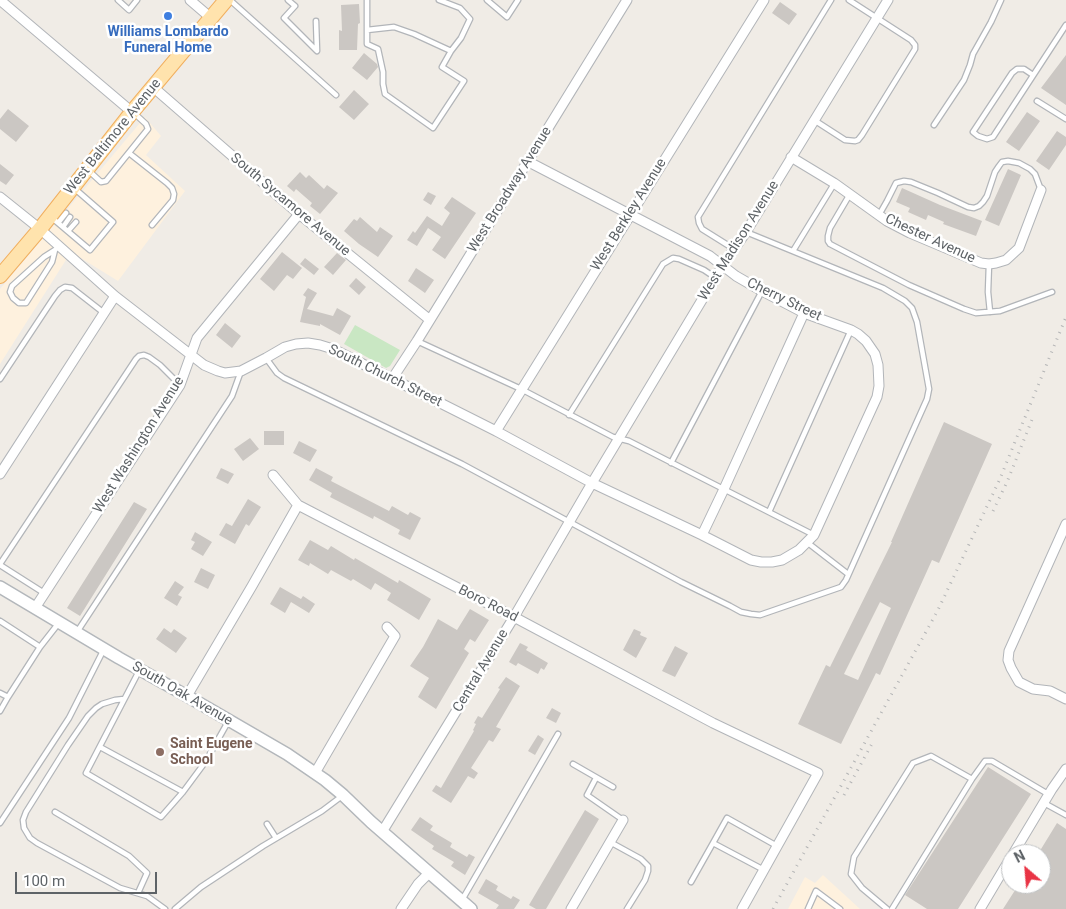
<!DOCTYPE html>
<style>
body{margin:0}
#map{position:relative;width:1066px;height:909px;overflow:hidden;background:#f0ece6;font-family:Roboto,sans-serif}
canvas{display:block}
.north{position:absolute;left:1001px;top:844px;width:50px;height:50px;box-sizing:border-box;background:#fff;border:1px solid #bfc1c2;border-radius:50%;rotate:333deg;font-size:14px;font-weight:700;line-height:20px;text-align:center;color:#5e6367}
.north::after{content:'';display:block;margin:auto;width:18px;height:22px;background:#e93445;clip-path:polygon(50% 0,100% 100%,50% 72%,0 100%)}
.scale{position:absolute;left:15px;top:872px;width:142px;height:22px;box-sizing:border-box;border:2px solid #5e6367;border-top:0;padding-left:6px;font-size:15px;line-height:18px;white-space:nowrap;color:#5e6367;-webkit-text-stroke:4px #fff;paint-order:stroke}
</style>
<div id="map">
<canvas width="1066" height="909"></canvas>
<div class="north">N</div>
<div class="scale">100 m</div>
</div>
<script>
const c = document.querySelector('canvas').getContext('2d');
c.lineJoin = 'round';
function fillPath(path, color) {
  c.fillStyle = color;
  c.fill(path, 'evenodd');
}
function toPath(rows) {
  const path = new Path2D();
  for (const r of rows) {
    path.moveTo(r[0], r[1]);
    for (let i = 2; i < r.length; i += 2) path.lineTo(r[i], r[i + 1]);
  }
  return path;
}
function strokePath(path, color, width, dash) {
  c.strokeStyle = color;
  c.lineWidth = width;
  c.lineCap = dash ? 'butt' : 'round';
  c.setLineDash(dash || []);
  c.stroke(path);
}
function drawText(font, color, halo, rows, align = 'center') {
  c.font = font + ' Roboto,sans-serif';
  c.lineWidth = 5;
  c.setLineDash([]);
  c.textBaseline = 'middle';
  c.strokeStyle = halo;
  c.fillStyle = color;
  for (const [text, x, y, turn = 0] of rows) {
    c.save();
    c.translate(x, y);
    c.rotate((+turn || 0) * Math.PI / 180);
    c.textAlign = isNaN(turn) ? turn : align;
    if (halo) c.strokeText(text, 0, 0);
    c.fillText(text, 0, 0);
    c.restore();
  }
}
fillPath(toPath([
 [145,117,161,136,146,155,185,191,118,281,71,252,0,364,0,289],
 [823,875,860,909,788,909,805,877,815,883]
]), '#fef1de');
fillPath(toPath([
 [355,325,400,350,390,366,386,368,344,344]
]), '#c9e7c3');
fillPath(toPath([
 [780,2,797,14,789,25,772,13],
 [359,4,360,23,358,24,357,50,339,50,339,30,342,31,341,5],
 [364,53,377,64,378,67,367,80,352,68],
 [1066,55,1066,105,1041,88],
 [354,90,369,104,354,120,339,107],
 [8,109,29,126,16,142,0,129,0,119],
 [1027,112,1040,121,1019,151,1006,142],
 [1057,131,1066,137,1066,145,1049,170,1036,161],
 [0,164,14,175,6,185,0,181],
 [1008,169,1021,175,999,226,985,220],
 [300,172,306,178,309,175,324,189,327,185,338,193,320,214,310,206,312,203,296,189,294,192,287,186],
 [902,188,940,205,982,221,976,236,943,224,944,222,928,215,926,220,908,212,910,208,896,202],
 [428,192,436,196,431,205,423,200],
 [452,197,476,213,445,259,432,250,441,237,428,228,417,246,407,240,413,231,415,233,427,216,442,226,450,213,444,208],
 [360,217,377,232,380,227,393,236,378,257,359,244,344,231,354,219,357,221],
 [282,252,302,268,293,279,287,275,274,291,260,279],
 [337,253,346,260,333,275,324,267],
 [305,258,319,269,314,275,300,264],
 [416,268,434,280,425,293,408,281],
 [356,278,366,287,359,295,349,286],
 [308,288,317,293,307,309,333,316,337,308,351,316,340,335,320,324,320,326,300,322,306,297,303,295],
 [225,323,241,336,232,348,216,335],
 [944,422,992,444,939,563,932,560,880,675,876,673,841,744,798,724,826,665,830,667,892,542,891,542],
 [880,602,891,608,858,680,844,674],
 [264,431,284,431,284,445,264,445],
 [250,438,259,449,243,461,234,449],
 [299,441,317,450,310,462,293,453],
 [221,468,234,474,228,484,216,478],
 [316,468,333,477,331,481,389,511,392,506,408,515,410,512,421,518,410,540,398,534,400,530,374,516,373,519,330,497,332,493,309,480],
 [248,499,261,507,249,526,246,524,235,544,219,535,226,523,232,526],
 [134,502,147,509,80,616,67,608],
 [195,532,212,542,203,556,191,549,195,542,191,540],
 [310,540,328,550,331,546,354,560,355,558,398,583,399,580,431,599,419,620,387,600,391,593,375,583,371,590,353,579,351,581,331,570,328,574,310,563,309,566,298,560],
 [201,568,215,575,208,589,194,582],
 [175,581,184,587,178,595,182,597,177,606,164,598],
 [280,587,301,599,303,596,315,604,309,613,291,602,285,613,270,604],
 [470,609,489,620,475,642,470,639,464,649,469,653,436,709,418,697,429,678,410,666,423,647,438,619,457,630],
 [164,628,171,633,174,629,187,638,176,653,156,639],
 [634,629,641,632,640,635,647,638,636,658,623,650],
 [520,643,528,647,526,650,548,663,544,670,541,668,538,674,518,663,516,666,509,662],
 [675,646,688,653,675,677,662,671],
 [506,677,520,686,496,727,501,729,493,742,489,740,471,768,478,773,474,779,468,776,451,803,432,791,436,785,441,788,474,731,473,730,476,724,474,723,478,716,482,718,500,689,498,688],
 [552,708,561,713,556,723,546,718],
 [538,735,544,739,535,755,528,751],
 [988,767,1031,794,958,909,927,909,905,895],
 [585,810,599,819,546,909,536,909,529,905],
 [420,817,433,826,430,830,452,843,450,847,467,857,469,854,475,857,465,875,451,866,454,862,432,849,434,846,411,830],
 [1057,823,1066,829,1066,909,1003,909,1019,884,1041,884,1041,854,1038,854],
 [486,879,498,886,496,890,511,899,513,896,520,900,514,909,496,909,499,905,478,893]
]), '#cbc7c3');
const lane = toPath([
 [118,0,129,10,137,0],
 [230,0,336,95],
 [288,0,295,6,284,18,317,51,316,21],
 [439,0,460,8,470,19,461,38,451,51],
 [487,0,507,17,518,0],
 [367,30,394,27,414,34,451,51,442,67,464,81,433,128,385,94,383,84,383,72,378,49,367,44,367,0],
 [1033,75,1024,69,1017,69,1012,73,973,132,978,136,987,139,993,137,1066,25],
 [1037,101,1066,119],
 [814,120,845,140,855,141,858,140,862,135,915,49,915,45,911,40,849,0],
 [934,125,964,80,970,65,973,54,991,22,1001,0],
 [129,153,167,183,172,188,174,194,173,200,152,225],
 [88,170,101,182,106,181,148,129,146,124,134,113],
 [850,194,830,228,828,236,828,241,830,244,909,285,964,309,976,313,1000,311,1052,292],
 [879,215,887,201,896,183,904,181,911,182,938,193,968,207,974,208,979,206,983,202,987,196,995,172,999,166,1002,162,1008,161,1019,163,1030,169,1035,174,1041,190],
 [51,217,90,250,113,222,74,188],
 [58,223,66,213],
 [63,227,70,217],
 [68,231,76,222],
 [734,249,702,229,699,223,698,217,831,0],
 [55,250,44,257,12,286,10,292,13,298,19,303,26,303,52,262,55,250,59,246],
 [793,251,834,184],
 [989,264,988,292,990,312],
 [417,341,521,389,613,437,629,441,814,535],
 [266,358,277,373,284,378,462,464,681,582,730,606,741,612,751,614,760,615,841,587,846,580,927,399,929,389,917,322,912,308,905,301,883,288,746,232],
 [0,379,55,296,60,290,65,287,72,288,104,313],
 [569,415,663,264,673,258,679,259,704,270,716,278],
 [671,463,762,291],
 [769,512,851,330],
 [808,543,848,574],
 [0,564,136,359,139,356,144,355,149,357,160,365,180,385],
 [0,565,44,593],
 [0,621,40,647],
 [77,632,232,396,241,371],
 [139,671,86,773,161,817,183,792,206,761,229,720],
 [0,693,8,697],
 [124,699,115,700,102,704,96,708,88,716,68,745,26,812,23,820,24,828,30,838,37,843,120,888,147,896,165,909],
 [0,711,8,697,40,647,58,624],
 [100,747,183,792],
 [573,764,613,787],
 [596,778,587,795,623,820],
 [1044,803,1066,815],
 [55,812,129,856,147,873,138,893],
 [0,823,69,718,104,649],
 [267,824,276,838],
 [610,842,641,859,648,866,648,871,645,880,627,909],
 [713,843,727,818,777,846],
 [691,882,713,843,764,870],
 [462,900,558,734],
 [175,909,201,887,263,846,322,811,342,796],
 [808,909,816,891,840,909],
 [887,909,862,888,851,874,854,857,913,763,931,756,972,779,985,761,992,761,1048,794],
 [892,909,972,779]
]);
const street = toPath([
 [0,0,132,112],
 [190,0,211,18],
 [153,87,299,214,430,320],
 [791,157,834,183,887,221,910,233,981,263,989,264,996,263,1006,260,1019,248,1041,190],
 [0,197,40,229,115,296,204,365,218,371,225,373,241,371,266,358,285,347,296,344,308,343,320,345,333,349,496,431,592,483,702,535,751,560,761,562,772,562,782,560,799,550,814,535,877,397,879,386,878,365,875,354,866,341,858,334,851,330,804,313,762,291,736,276,710,256,527,161],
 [392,379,417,341,627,0],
 [496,431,764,0],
 [0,474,115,296],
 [273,475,298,505,514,617,713,723,818,773,742,909],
 [1066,524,1009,651,1008,660,1011,668,1019,682,1033,689,1050,691,1066,699],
 [702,535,724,489,804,313],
 [35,608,180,385,197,338,299,214],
 [187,696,252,586,298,505],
 [315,773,395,636,387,627],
 [382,832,514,617,592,483,723,265,746,232,888,0],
 [1013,854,1052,789,1066,769],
 [401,909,418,884,429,873],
 [571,909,623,820],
 [980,909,1011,857]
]);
const secondary = toPath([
 [0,587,119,658,187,696,287,754,325,780,343,795,371,822,471,909]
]);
const primary = toPath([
 [0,276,40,229,132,112,226,0]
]);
strokePath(lane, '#b2b5b9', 7);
strokePath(street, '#b2b5b9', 11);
strokePath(secondary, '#b3b7bb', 14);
strokePath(primary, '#f1af5f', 16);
strokePath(lane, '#fff', 4.5);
strokePath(street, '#fff', 9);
strokePath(secondary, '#fff', 11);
strokePath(primary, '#ffe3ad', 14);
strokePath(toPath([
 [993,511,1007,482,1033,417],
 [844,795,874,740],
 [773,909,938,610,999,481,1066,317]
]), '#b3b4b5', 3, [1, 6]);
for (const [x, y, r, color] of [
 [168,16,5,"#3f7fe0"],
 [160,752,5,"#8d6e63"]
]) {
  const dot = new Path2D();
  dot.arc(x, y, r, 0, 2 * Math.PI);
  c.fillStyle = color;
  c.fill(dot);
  strokePath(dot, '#fff', 2);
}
drawText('bold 14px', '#366cbe', '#fff', [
 ["Williams Lombardo",168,32],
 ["Funeral Home",168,48]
]);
drawText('14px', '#5e6367', '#fff', [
 ["West Baltimore Avenue",113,137,-51],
 ["West Broadway Avenue",510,190,-58],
 ["South Sycamore Avenue",290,205,40],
 ["West Berkley Avenue",629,215,-58],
 ["Chester Avenue",930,239,25],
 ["West Madison Avenue",739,241,-58],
 ["Cherry Street",784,300,26],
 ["South Church Street",385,376,26],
 ["West Washington Avenue",139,445,-58],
 ["Boro Road",488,604,27],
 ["Central Avenue",481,671,-59],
 ["South Oak Avenue",182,694,30]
]);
drawText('bold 14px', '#785e54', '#fff', [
 ["Saint Eugene",170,744],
 ["School",170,760]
], 'left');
</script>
